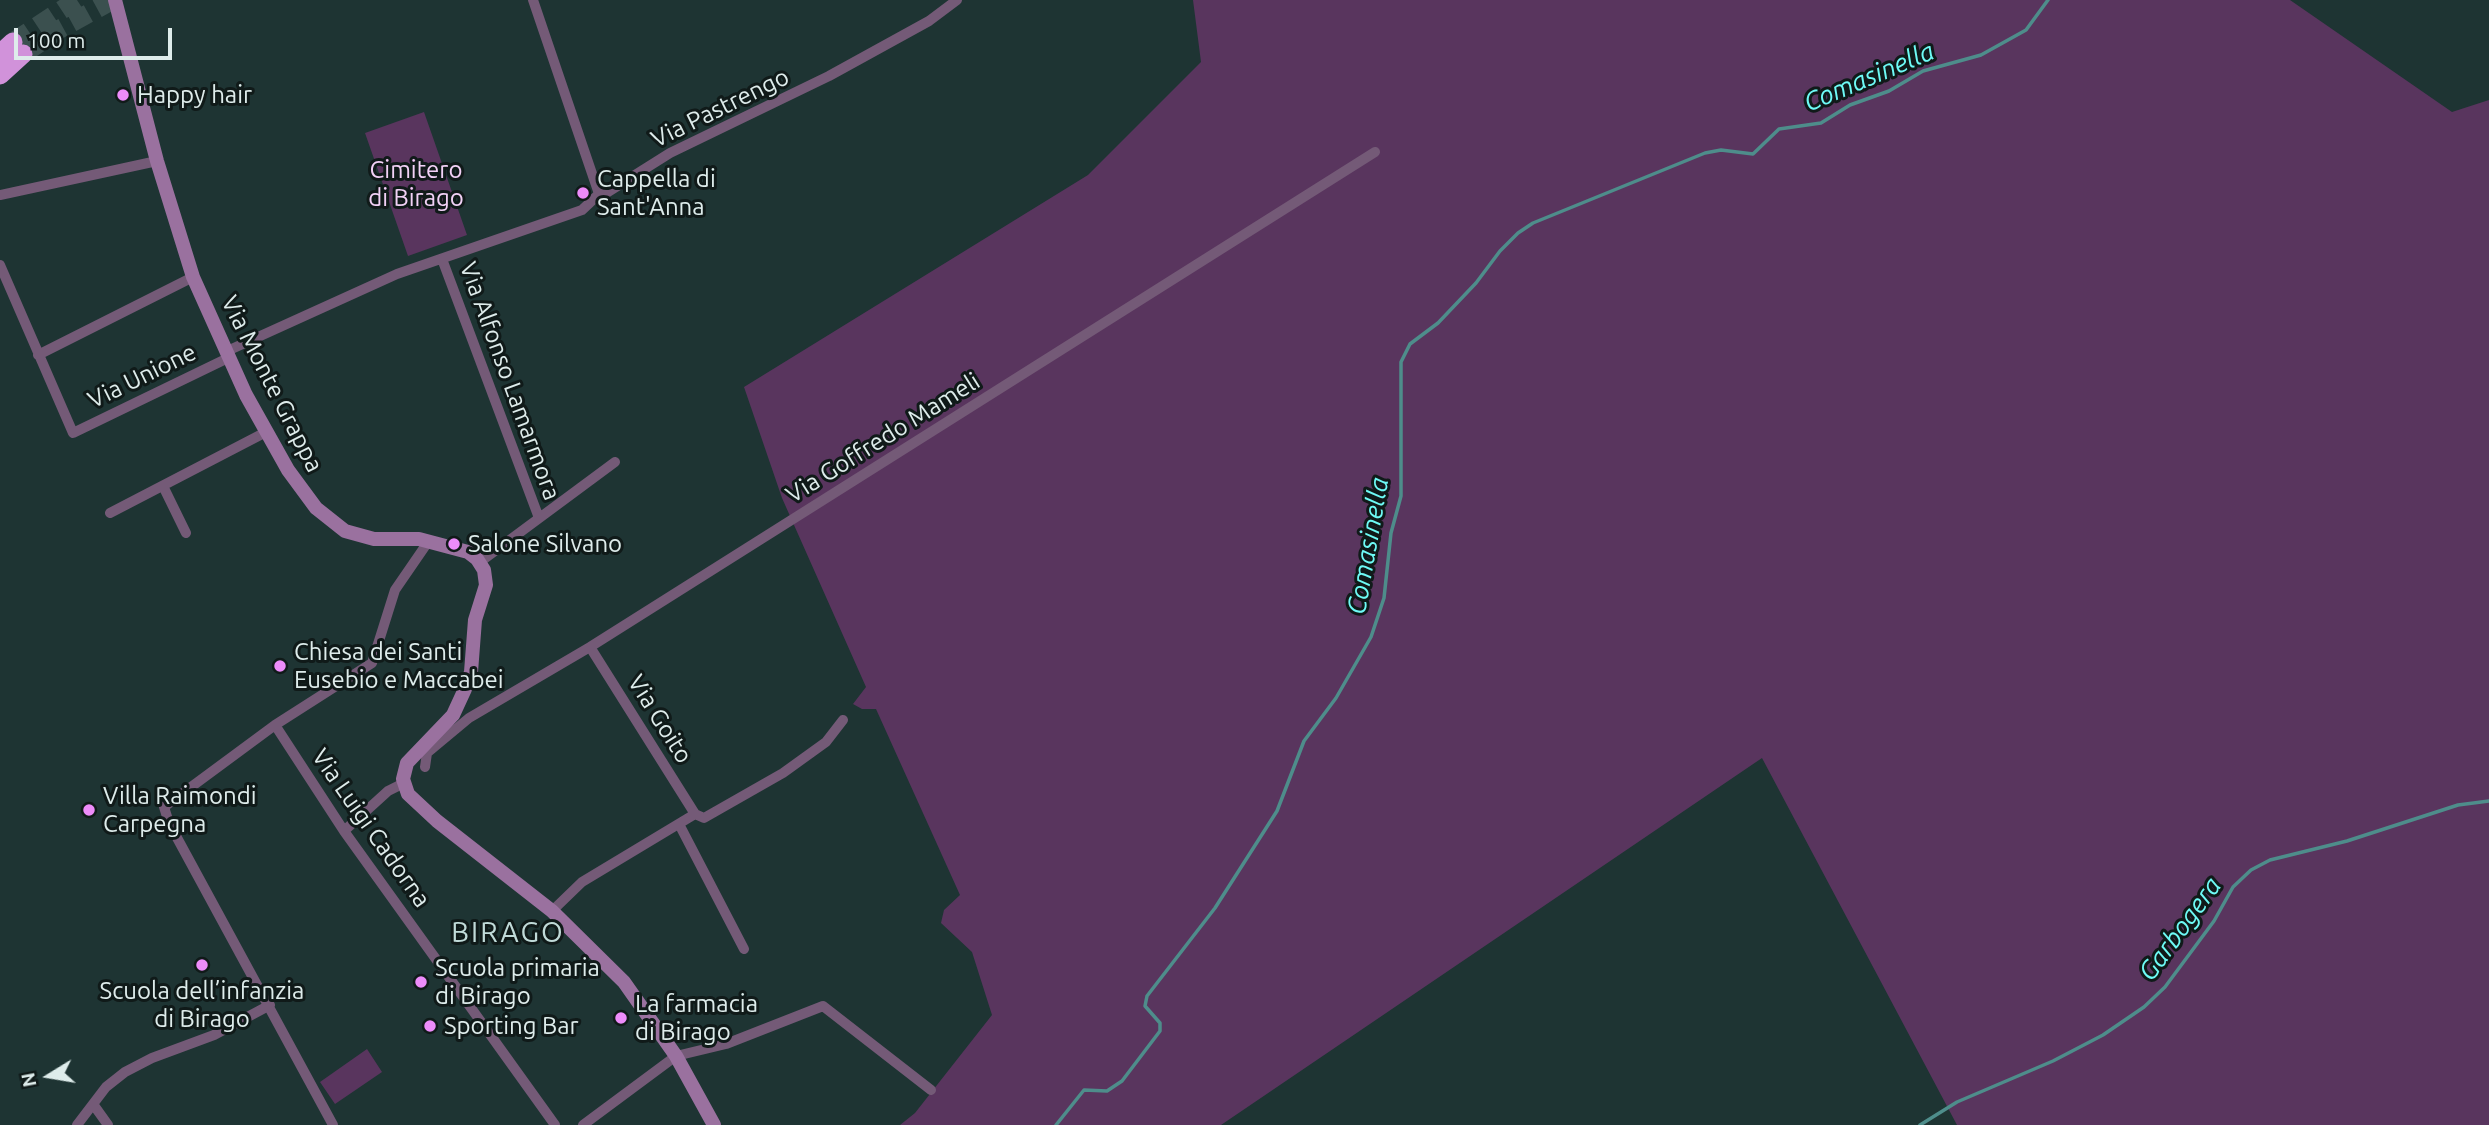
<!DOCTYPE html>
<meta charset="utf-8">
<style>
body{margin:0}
#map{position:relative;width:2489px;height:1125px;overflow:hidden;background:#1e3433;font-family:Ubuntu,sans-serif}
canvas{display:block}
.north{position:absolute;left:14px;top:1041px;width:70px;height:70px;-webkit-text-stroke:5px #101a19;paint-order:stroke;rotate:259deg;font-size:19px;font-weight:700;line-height:28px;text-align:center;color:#deeceb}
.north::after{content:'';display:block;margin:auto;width:24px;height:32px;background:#deeceb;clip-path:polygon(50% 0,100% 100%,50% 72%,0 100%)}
.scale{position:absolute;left:14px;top:28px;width:158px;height:32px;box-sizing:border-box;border:4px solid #deeceb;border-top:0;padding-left:9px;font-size:21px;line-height:24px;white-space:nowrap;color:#deeceb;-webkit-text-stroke:5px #101a19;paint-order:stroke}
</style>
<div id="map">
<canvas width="2489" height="1125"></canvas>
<div class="north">N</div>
<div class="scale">100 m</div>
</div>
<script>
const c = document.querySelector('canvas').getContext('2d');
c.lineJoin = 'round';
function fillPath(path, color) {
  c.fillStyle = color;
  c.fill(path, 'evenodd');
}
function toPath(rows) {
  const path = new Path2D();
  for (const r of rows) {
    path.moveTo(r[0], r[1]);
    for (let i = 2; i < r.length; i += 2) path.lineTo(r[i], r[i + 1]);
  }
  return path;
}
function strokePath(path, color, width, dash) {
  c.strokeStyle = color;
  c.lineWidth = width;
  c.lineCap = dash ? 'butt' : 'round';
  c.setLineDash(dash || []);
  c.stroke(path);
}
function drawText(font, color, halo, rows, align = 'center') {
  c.font = font + ' Ubuntu,sans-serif';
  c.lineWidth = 6;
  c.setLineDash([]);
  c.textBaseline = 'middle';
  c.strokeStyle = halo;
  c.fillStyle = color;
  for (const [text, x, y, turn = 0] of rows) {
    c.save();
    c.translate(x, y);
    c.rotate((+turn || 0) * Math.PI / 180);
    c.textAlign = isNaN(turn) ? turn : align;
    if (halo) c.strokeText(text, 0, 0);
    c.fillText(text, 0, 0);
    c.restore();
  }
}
fillPath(toPath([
 [1193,0,2290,0,2452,112,2489,100,2489,1125,1957,1125,1762,758,1221,1125,900,1125,915,1113,992,1015,972,952,941,923,944,910,960,895,876,709,862,709,853,704,866,687,782,498,744,387,1088,175,1201,62],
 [424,112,467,235,408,256,365,133],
 [367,1049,382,1072,335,1104,320,1082]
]), '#59355e');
strokePath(toPath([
 [1056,1125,1084,1090,1107,1091,1122,1081,1160,1031,1160,1023,1145,1006,1147,996,1215,908,1277,811,1304,741,1336,698,1371,637,1384,598,1391,533,1401,496,1401,362,1410,344,1438,323,1476,283,1500,251,1518,233,1533,223,1705,153,1721,150,1753,154,1779,129,1821,123,1850,105,1889,91,1923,71,1981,55,2026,30,2048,0],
 [1920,1125,1957,1102,2053,1061,2103,1035,2144,1007,2165,987,2214,921,2233,887,2251,870,2270,860,2347,841,2458,805,2489,801]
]), '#4e8d8b', 3.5);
strokePath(toPath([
 [13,42,77,0],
 [23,54,60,29,113,0]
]), '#3b504f', 19, [19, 10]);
strokePath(toPath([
 [533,0,599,194],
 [0,195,157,161],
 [442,259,539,518],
 [0,265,73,433,228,358],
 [225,352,397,274,582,210,599,194,608,192,670,153,829,76,929,21,957,0],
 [38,355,193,277],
 [163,486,186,533],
 [110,513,266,432],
 [480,562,615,462],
 [590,647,695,814],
 [275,725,344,831,555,1125],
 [425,767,427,753,469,718,590,647,1375,152],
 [695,814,704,818,783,773,826,742,843,720],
 [679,824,744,949],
 [344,831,388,791,404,783],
 [552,911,582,882,695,814],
 [93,1104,108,1125],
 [77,1125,106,1087,125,1072,152,1058,214,1035,270,1005],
 [333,1125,169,823,164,807,275,725,372,663,395,590,428,542],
 [583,1125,676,1056,726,1044,823,1006,931,1090]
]), '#745a77', 10);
strokePath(toPath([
 [115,0,157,161,193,277,246,395,288,470,316,508,345,531,374,539,419,539,468,552,477,559,484,570,486,585,475,620,471,672,465,689,453,715,407,763,403,779,408,794,437,821,552,911,624,982,676,1056,714,1125]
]), '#9a719f', 14);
strokePath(toPath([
 [0,54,13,42],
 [0,75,23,54]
]), '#d192da', 19);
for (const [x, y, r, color] of [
 [123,95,7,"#ed8cfa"],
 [583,193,7,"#ed8cfa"],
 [454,544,7,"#ed8cfa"],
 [280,666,7,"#ed8cfa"],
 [89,810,7,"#ed8cfa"],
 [202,965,7,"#ed8cfa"],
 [421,982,7,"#ed8cfa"],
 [621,1018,7,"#ed8cfa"],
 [430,1026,7,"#ed8cfa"]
]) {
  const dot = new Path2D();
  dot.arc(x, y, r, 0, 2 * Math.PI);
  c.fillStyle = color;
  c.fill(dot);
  strokePath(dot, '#101a19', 2.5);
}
drawText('24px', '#deeceb', '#101a19', [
 ["Happy hair",137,95],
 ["Cappella di",597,179],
 ["Sant'Anna",597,207],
 ["Salone Silvano",468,544],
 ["Chiesa dei Santi",294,652],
 ["Eusebio e Maccabei",294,680],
 ["Villa Raimondi",103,796],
 ["Carpegna",103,824],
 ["Scuola primaria",435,968],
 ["di Birago",435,996],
 ["Scuola dell’infanzia",202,991,"center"],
 ["di Birago",202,1019,"center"],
 ["La farmacia",635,1004],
 ["di Birago",635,1032],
 ["Sporting Bar",444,1026]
], 'left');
drawText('24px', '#deeceb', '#101a19', [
 ["Via Pastrengo",720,108,-26],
 ["Via Unione",142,376,-26],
 ["Via Alfonso Lamarmora",510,381,70],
 ["Via Monte Grappa",272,384,63],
 ["Via Goffredo Mameli",883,438,-32],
 ["Via Goito",660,719,58],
 ["Via Luigi Cadorna",371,828,55]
]);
drawText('24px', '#f2d1f6', '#101a19', [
 ["Cimitero",416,170],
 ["di Birago",416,198]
]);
drawText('italic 26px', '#6efbf6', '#101a19', [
 ["Comasinella",1869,77,-23],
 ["Comasinella",1368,546,-80],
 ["Garbogera",2180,929,-54]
]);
c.letterSpacing = '2px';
drawText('28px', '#c0dad8', '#101a19', [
 ["BIRAGO",508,933]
]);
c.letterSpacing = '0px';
</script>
